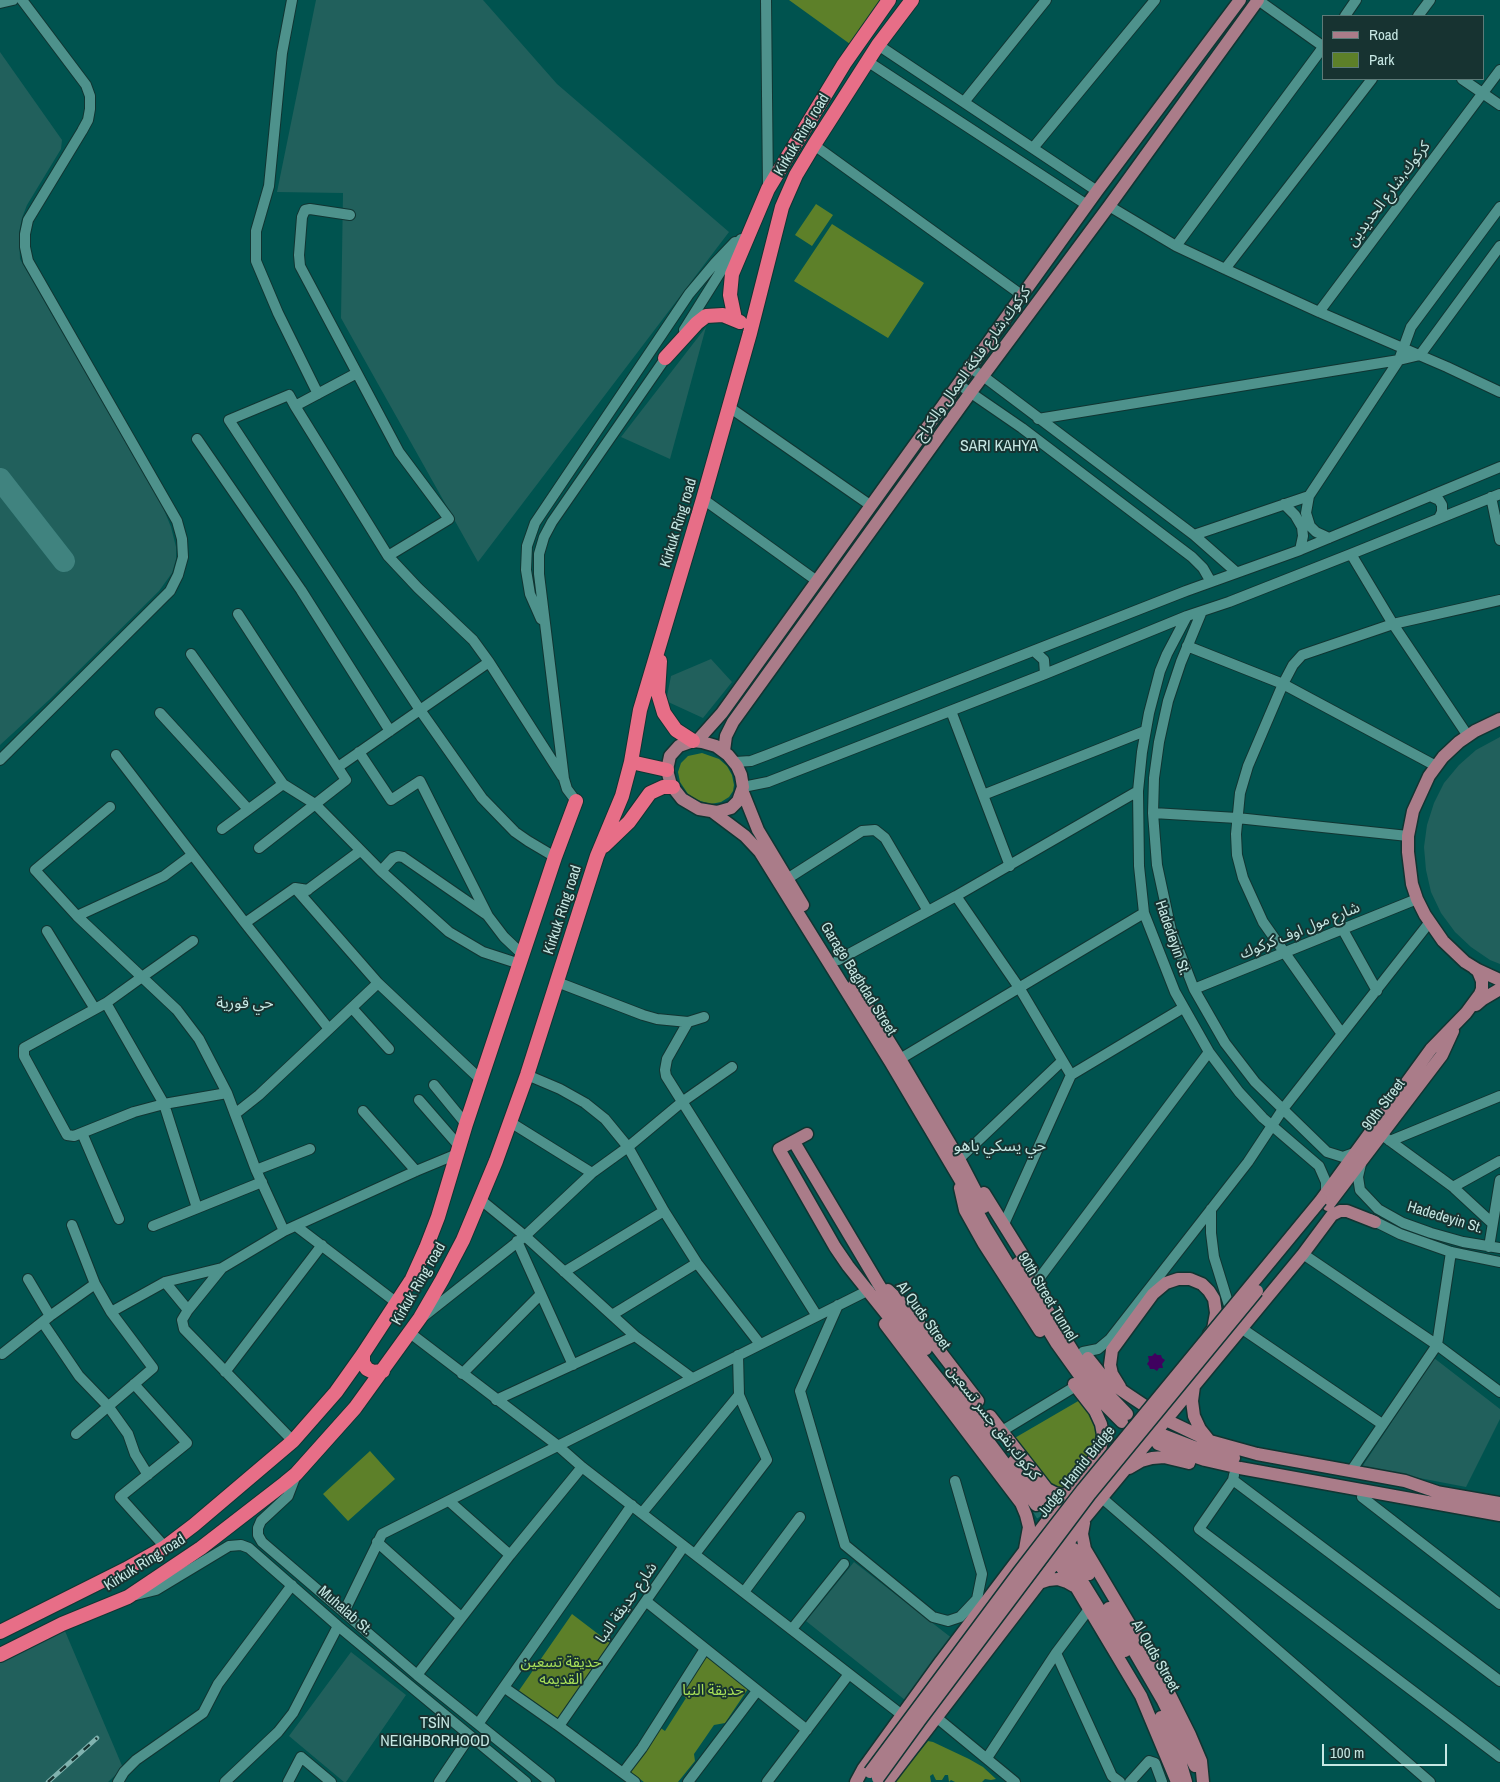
<!DOCTYPE html>
<meta charset="utf-8">
<style>
body{margin:0}
#map{position:relative;width:1500px;height:1782px;overflow:hidden;background:#00534f;font-family:"Archivo Narrow",sans-serif}
canvas{display:block}
.legend{position:absolute;left:1322px;top:15px;width:162px;height:65px;box-sizing:border-box;background:#173331;border:1px solid #5d7b78;margin:0;padding:6px 9px;list-style:none;font-size:15px;color:#c6e7e3}
.legend li{display:flex;align-items:center;gap:10px;height:25px}
.legend b{width:25px;border:1px solid #5d7b78}
.scale{position:absolute;left:1322px;top:1744px;width:125px;height:22px;box-sizing:border-box;border:2px solid #c6e7e3;border-top:0;padding-left:6px;font-size:15px;line-height:18px;white-space:nowrap;color:#c6e7e3;-webkit-text-stroke:4px #173331;paint-order:stroke}
</style>
<div id="map">
<canvas width="1500" height="1782"></canvas>
<ul class="legend">
<li><b style="height:6px;background:#aa7c89"></b>Road</li>
<li><b style="height:14px;background:#5d8029"></b>Park</li>
</ul>
<div class="scale">100 m</div>
</div>
<script>
const c = document.querySelector('canvas').getContext('2d');
c.lineJoin = 'round';
function fillPath(path, color) {
  c.fillStyle = color;
  c.fill(path, 'evenodd');
}
function toPath(rows) {
  const path = new Path2D();
  for (const r of rows) {
    path.moveTo(r[0], r[1]);
    for (let i = 2; i < r.length; i += 2) path.lineTo(r[i], r[i + 1]);
  }
  return path;
}
function strokePath(path, color, width, dash) {
  c.strokeStyle = color;
  c.lineWidth = width;
  c.lineCap = dash ? 'butt' : 'round';
  c.setLineDash(dash || []);
  c.stroke(path);
}
function drawText(font, color, halo, rows, align = 'center') {
  c.font = font + ' "Archivo Narrow","Noto Sans Arabic",sans-serif';
  c.lineWidth = 4;
  c.setLineDash([]);
  c.textBaseline = 'middle';
  c.strokeStyle = halo;
  c.fillStyle = color;
  for (const [text, x, y, turn = 0] of rows) {
    c.save();
    c.translate(x, y);
    c.rotate((+turn || 0) * Math.PI / 180);
    c.textAlign = isNaN(turn) ? turn : align;
    if (halo) c.strokeText(text, 0, 0);
    c.fillText(text, 0, 0);
    c.restore();
  }
}
fillPath(toPath([
 [316,0,483,0,557,84,729,232,478,562,341,318,343,193,277,192],
 [0,52,62,140,61,149,27,205,22,218,19,233,20,259,162,505,171,527,176,547,176,559,172,573,159,591,49,700,0,745],
 [706,327,670,459,621,437],
 [711,659,732,682,703,718,666,701,671,676],
 [1500,737,1500,964,1490,960,1471,947,1455,932,1441,913,1431,892,1426,870,1424,847,1427,825,1434,803,1444,783,1459,765,1476,750],
 [1434,1358,1500,1409,1500,1419,1466,1487,1362,1467],
 [854,1562,953,1639,905,1700,806,1621],
 [62,1624,123,1768,108,1782,0,1782,0,1655],
 [351,1652,406,1695,346,1782,344,1782,289,1736]
]), '#21605c');
fillPath(toPath([
 [789,0,882,0,850,44],
 [816,204,833,215,812,246,795,235],
 [832,224,924,283,888,338,794,281],
 [702,753,719,759,727,766,732,775,734,785,733,791,729,797,721,802,711,804,697,800,688,794,680,782,678,772,681,763,688,756],
 [1080,1400,1102,1431,1098,1443,1069,1494,1055,1493,1013,1439],
 [370,1451,395,1479,348,1521,323,1494],
 [572,1614,610,1643,557,1721,518,1692],
 [707,1653,750,1686,725,1723,714,1725,694,1754,695,1761,678,1782,644,1782,630,1772,659,1727,665,1731,686,1698,679,1693],
 [928,1741,933,1742,969,1759,983,1767,996,1779,991,1780,985,1779,982,1782,955,1782,951,1780,949,1782,948,1775,945,1775,942,1780,936,1780,933,1774,930,1776,931,1782,895,1782]
]), '#5d8029');
fillPath(toPath([
 [1155,1353,1157,1355,1161,1355,1162,1358,1165,1360,1162,1364,1163,1368,1159,1368,1157,1371,1154,1369,1150,1369,1149,1366,1147,1364,1149,1361,1148,1356,1152,1356]
]), '#3f015f');
strokePath(toPath([
 [0,479,64,561]
]), '#40837f', 22);
strokePath(toPath([
 [1036,1505,1051,1530]
]), '#1e6965', 12, [12, 6]);
const minor = toPath([
 [292,0,282,53,269,186,256,231,256,261,278,313,318,394],
 [766,0,768,189],
 [1258,0,1324,47],
 [0,3,13,0],
 [1345,16,1356,0],
 [1418,16,1430,0],
 [878,45,1097,191],
 [867,61,1087,205],
 [1462,79,1500,105],
 [964,102,1046,0],
 [814,145,1023,296],
 [1033,148,1155,0],
 [1109,206,1176,246,1225,269,1319,312,1447,367,1500,392],
 [350,215,310,209,305,210,302,217,299,255,300,266,399,452,449,519,388,556],
 [1176,246,1324,46],
 [1225,269,1372,79],
 [1319,312,1500,70],
 [684,330,741,239],
 [970,368,983,376,1194,535,1236,572],
 [357,373,295,406,388,556,418,588,473,640,489,662,562,776],
 [958,384,1022,428,1192,557,1203,568,1211,582],
 [295,406,289,395,229,420,420,710,482,798,515,832,528,841,555,857],
 [729,407,870,505],
 [1038,419,1399,360,1420,355,1500,246],
 [197,439,301,590,390,731],
 [1309,496,1306,513,1310,526,1316,532,1329,538],
 [1430,496,1439,500,1442,505,1442,512,1439,518],
 [1491,497,1500,540],
 [703,499,817,581],
 [1284,504,1295,515,1302,527,1303,536,1300,550],
 [1194,535,1309,496,1399,360,1411,327,1500,207],
 [1351,554,1393,624,1468,736],
 [1202,611,1181,662,1168,701,1159,742,1154,778,1153,813,1157,865,1171,930,1194,989,1225,1043,1255,1082,1327,1152,1343,1157,1354,1153],
 [238,614,346,780,259,848],
 [1187,616,1167,654,1160,671,1149,713,1142,752,1138,791,1139,866,1144,913,1175,992,1209,1052,1239,1092,1263,1118,1319,1166,1326,1182,1326,1193],
 [541,619,530,594,526,570,527,546,535,523,689,294,715,263,735,242],
 [1187,646,1283,684,1436,766],
 [1034,651,1044,660,1045,674],
 [191,654,283,784,315,804,381,871,449,932,483,952,520,964],
 [951,711,1010,866],
 [160,713,248,809],
 [359,752,391,800,420,781,488,916,504,937,523,955],
 [116,755,245,923,329,1029],
 [0,760,170,591,178,575,183,557,182,539,177,521,28,261,25,247,25,234,28,220,82,131,88,120,90,109,90,96,86,85,22,0],
 [735,762,751,761,767,755,1186,591,1300,550,1500,467],
 [338,767,489,662],
 [743,787,768,782,1045,674,1187,616,1229,602,1351,554,1500,494],
 [983,795,1145,731],
 [576,801,567,789,564,779,539,574,539,554,544,537,552,522,669,353],
 [110,807,35,870,77,916,177,1010,199,1039,227,1093,256,1170,284,1231],
 [1153,813,1237,818,1408,836],
 [222,829,283,784],
 [381,871,393,858,398,856,403,857,487,915],
 [787,879,862,831,875,830,885,838,928,911],
 [295,888,378,983,481,1080],
 [302,894,360,851],
 [956,896,1020,989,1071,1075,1004,1224],
 [77,916,164,876,192,855],
 [245,923,295,888,308,890],
 [1343,930,1377,991],
 [47,931,95,1009],
 [193,941,142,977,106,1003,24,1048,24,1056,67,1135,74,1136,134,1112,164,1104,227,1093],
 [838,960,956,896,1138,791],
 [557,982,643,1015,657,1019,688,1022],
 [1194,989,1417,899],
 [106,1003,164,1104,197,1208],
 [352,1008,389,1049],
 [704,1017,688,1022,667,1059,665,1070,666,1076,817,1316],
 [1342,1034,1263,922,1243,878,1237,855,1236,834,1240,793,1248,766,1283,684,1293,665,1302,655,1393,624,1500,600],
 [900,1059,1144,913],
 [527,1075,560,1089,585,1103,605,1119,628,1147,664,1211,697,1263,760,1344],
 [1071,1075,1183,1008],
 [434,1085,466,1124],
 [419,1100,459,1146],
 [363,1111,416,1171],
 [235,1114,259,1095,378,983],
 [510,1122,592,1173],
 [82,1133,119,1219],
 [1382,1135,1453,1187,1492,1223],
 [1390,1141,1500,1096],
 [959,1159,1062,1061],
 [1361,1164,1358,1177,1360,1190,1378,1209,1403,1223,1431,1233,1463,1242,1500,1248],
 [256,1170,310,1149],
 [1453,1187,1500,1161],
 [481,1200,525,1236,635,1336,692,1378],
 [1211,1209,1211,1233,1214,1257,1231,1312,1237,1323,1241,1328,1382,1424],
 [1370,1219,1400,1234,1451,1252,1500,1262],
 [72,1225,95,1284,111,1312,153,1368,76,1434],
 [153,1226,262,1182],
 [296,1226,397,1303],
 [517,1241,573,1365],
 [1489,1247,1500,1180],
 [1303,1254,1437,1345,1500,1392],
 [222,1268,188,1310,182,1320,184,1329,293,1441],
 [564,1272,664,1211],
 [28,1279,50,1316],
 [1038,1280,1209,1052],
 [165,1282,188,1310],
 [838,1305,800,1391,845,1545,933,1617,948,1621,960,1617,977,1599,982,1574,955,1481],
 [111,1312,165,1282,222,1268,284,1231,416,1171,457,1154],
 [612,1315,697,1263],
 [424,1316,525,1236,592,1173,628,1147,682,1102,732,1067],
 [43,1323,79,1376,108,1406,128,1434,135,1454,148,1475],
 [410,1333,557,1445,582,1467,902,1715],
 [1083,1352,1098,1349,1110,1339,1248,1162,1283,1109,1429,923],
 [2,1354,50,1316,95,1284],
 [225,1372,322,1245],
 [462,1374,541,1294],
 [134,1384,187,1443,120,1497,165,1547],
 [496,1400,635,1336],
 [1002,1431,1076,1386],
 [1351,1471,1437,1345,1451,1252],
 [296,1475,288,1496,261,1521,258,1528,258,1535,262,1542,417,1675,550,1782],
 [1234,1475,1233,1480,1199,1529,1500,1757],
 [1233,1480,1500,1681],
 [1362,1497,1500,1604],
 [1102,1498,1430,1782],
 [449,1501,510,1555],
 [642,1513,739,1395],
 [377,1542,461,1617],
 [695,1554,767,1460,739,1395,738,1355],
 [744,1592,800,1517],
 [136,1595,156,1590,229,1546,241,1545,249,1548,338,1626,526,1782],
 [647,1602,807,1730],
 [344,1612,382,1534,869,1290],
 [792,1629,844,1564],
 [1056,1653,1112,1776,1120,1782],
 [417,1675,510,1555,582,1467],
 [505,1688,559,1726,635,1782],
 [936,1717,1015,1782],
 [478,1724,632,1505],
 [559,1726,684,1546],
 [987,1758,1056,1653,1089,1609],
 [623,1773,642,1748,705,1649],
 [118,1782,124,1772,136,1760,203,1713,218,1684,292,1585],
 [225,1782,278,1732,293,1713,338,1626],
 [288,1782,301,1757,331,1782],
 [439,1782,470,1736],
 [688,1782,757,1691],
 [767,1782,849,1674],
 [1130,1782,1149,1761,1155,1763,1162,1782]
]);
const major = toPath([
 [1500,719,1475,731,1459,742,1443,757,1429,776,1413,811,1408,836,1408,852,1412,884,1417,899,1425,915,1443,941,1465,962,1478,970,1500,980],
 [693,741,702,742,716,746,728,755,737,766,741,775,743,787,738,801,731,808,717,812,699,809,682,799,671,785,667,770,670,756,679,746,693,741],
 [697,741,722,713,1097,191,1240,0],
 [724,751,726,736,733,722,971,392,1109,206,1258,0],
 [742,790,758,830,803,905],
 [713,812,745,836,760,852,891,1063,959,1178,986,1228,1057,1344,1090,1390,1122,1422],
 [854,985,900,1059,959,1159,984,1207],
 [1476,1005,1483,999,1500,989],
 [807,1134,779,1149,835,1247,848,1266,988,1441,1036,1505],
 [794,1142,879,1285,894,1308,926,1349],
 [960,1188,965,1210,984,1244,1040,1331],
 [984,1193,1032,1270],
 [1321,1200,1431,1049,1466,1013,1480,994,1482,989,1482,981,1478,971,1474,968],
 [1328,1205,1442,1055,1453,1031],
 [1018,1263,1079,1361,1098,1384,1127,1414],
 [888,1290,906,1307,978,1401],
 [885,1324,1021,1503,1026,1515,1029,1527,1025,1549],
 [1088,1358,1104,1378,1127,1394,1166,1420,1210,1441,1257,1454,1405,1481,1443,1494],
 [1194,1386,1192,1401,1194,1416,1200,1429,1208,1439],
 [1120,1387,1112,1374,1110,1365,1112,1350,1153,1294,1166,1283,1178,1279,1190,1279,1202,1284,1209,1291,1214,1299,1216,1313,1213,1329,1209,1334],
 [959,1390,991,1431],
 [990,1416,1047,1489,1055,1493,1065,1495,1069,1494],
 [1163,1435,1194,1447,1234,1458],
 [1158,1444,1205,1460,1240,1468,1500,1515],
 [1014,1461,1043,1499],
 [1129,1468,1141,1461,1152,1458,1164,1457,1189,1463],
 [1436,1492,1500,1503],
 [1084,1523,1082,1534,1085,1549,1161,1677,1190,1735,1201,1761,1203,1782],
 [1074,1549,1089,1574],
 [1052,1555,1076,1587,1141,1696,1177,1782],
 [1067,1557,1125,1651],
 [1039,1583,1048,1580,1058,1579,1067,1582,1074,1586],
 [1109,1608,1163,1701,1195,1766],
 [1161,1717,1180,1761,1186,1782],
 [856,1782,863,1769,941,1661,1100,1451,1103,1435,1101,1424,1095,1411,1074,1384],
 [887,1782,1057,1560,1085,1518,1303,1254,1332,1215,1340,1211,1347,1211,1375,1222]
]);
const highway = toPath([
 [735,319,730,295,732,274,768,189,844,64,889,0],
 [665,358,697,323,706,316,723,315,740,322],
 [660,661,658,693,664,713,676,730,693,741],
 [631,762,667,770],
 [604,846,629,822,650,793,663,787,673,787],
 [363,1354,363,1363,367,1369,373,1372,383,1371],
 [0,1632,126,1569,165,1547,194,1525,293,1441,336,1392,363,1354,412,1279,426,1248,438,1217,466,1124,555,857,576,801],
 [0,1655,62,1624,128,1597,201,1548,285,1483,296,1474,355,1408,420,1318,442,1280,463,1240,496,1161,527,1075,597,856,622,796,631,762,640,710,703,499,750,333,782,207,796,175,814,145,878,45,912,0]
]);
strokePath(minor, '#103532', 12);
strokePath(major, '#103532', 15);
strokePath(highway, '#103532', 16);
strokePath(minor, '#4e928c', 10);
strokePath(major, '#aa7c89', 12);
strokePath(highway, '#e76e87', 14);
const rail = toPath([
 [48,1782,97,1738]
]);
strokePath(rail, '#81b3af', 4.5);
strokePath(rail, '#173331', 2.5, [8]);
const majorBridge = toPath([
 [870,1772,1019,1572,1083,1489,1321,1200],
 [878,1778,920,1720,1090,1494,1257,1291]
]);
strokePath(majorBridge, '#103532', 15, []);
strokePath(majorBridge, '#aa7c89', 12);
drawText('15px', '#c6e7e3', '#173331', [
 ["Kirkuk Ring road",802,135,-59],
 ["كركوك,شارع الحديدين",1389,194,-53],
 ["كركوك,شارع فلكة العمال والكراج",973,364,-54],
 ["Kirkuk Ring road",679,523,-73],
 ["Kirkuk Ring road",563,910,-72],
 ["شارع مول اوف كركوك",1300,931,-22],
 ["Hadedeyin St.",1172,938,71],
 ["Garage Baghdad Street",858,979,58],
 ["90th Street",1384,1105,-53],
 ["Hadedeyin St.",1445,1218,17],
 ["Kirkuk Ring road",419,1284,-60],
 ["90th Street Tunnel",1047,1297,59],
 ["Al Quds Street",923,1316,54],
 ["كركوك,نفق جسر تسعين",993,1423,52],
 ["Judge Hamid Bridge",1077,1472,-51],
 ["Kirkuk Ring road",145,1563,-32],
 ["شارع حديقة النبا",627,1603,-55],
 ["Muhalab St.",345,1611,41],
 ["Al Quds Street",1155,1656,60]
]);
drawText('15px', '#a8e058', '#173331', [
 ["حديقة تسعين",561,1663],
 ["القديمه",561,1680],
 ["حديقة النبا",713,1691]
]);
drawText('16px', '#c6e7e3', '#173331', [
 ["SARI KAHYA",999,447],
 ["حي قورية",245,1004],
 ["حي يسكي باهو",1000,1147],
 ["TSÎN",435,1724],
 ["NEIGHBORHOOD",435,1742]
]);
</script>
